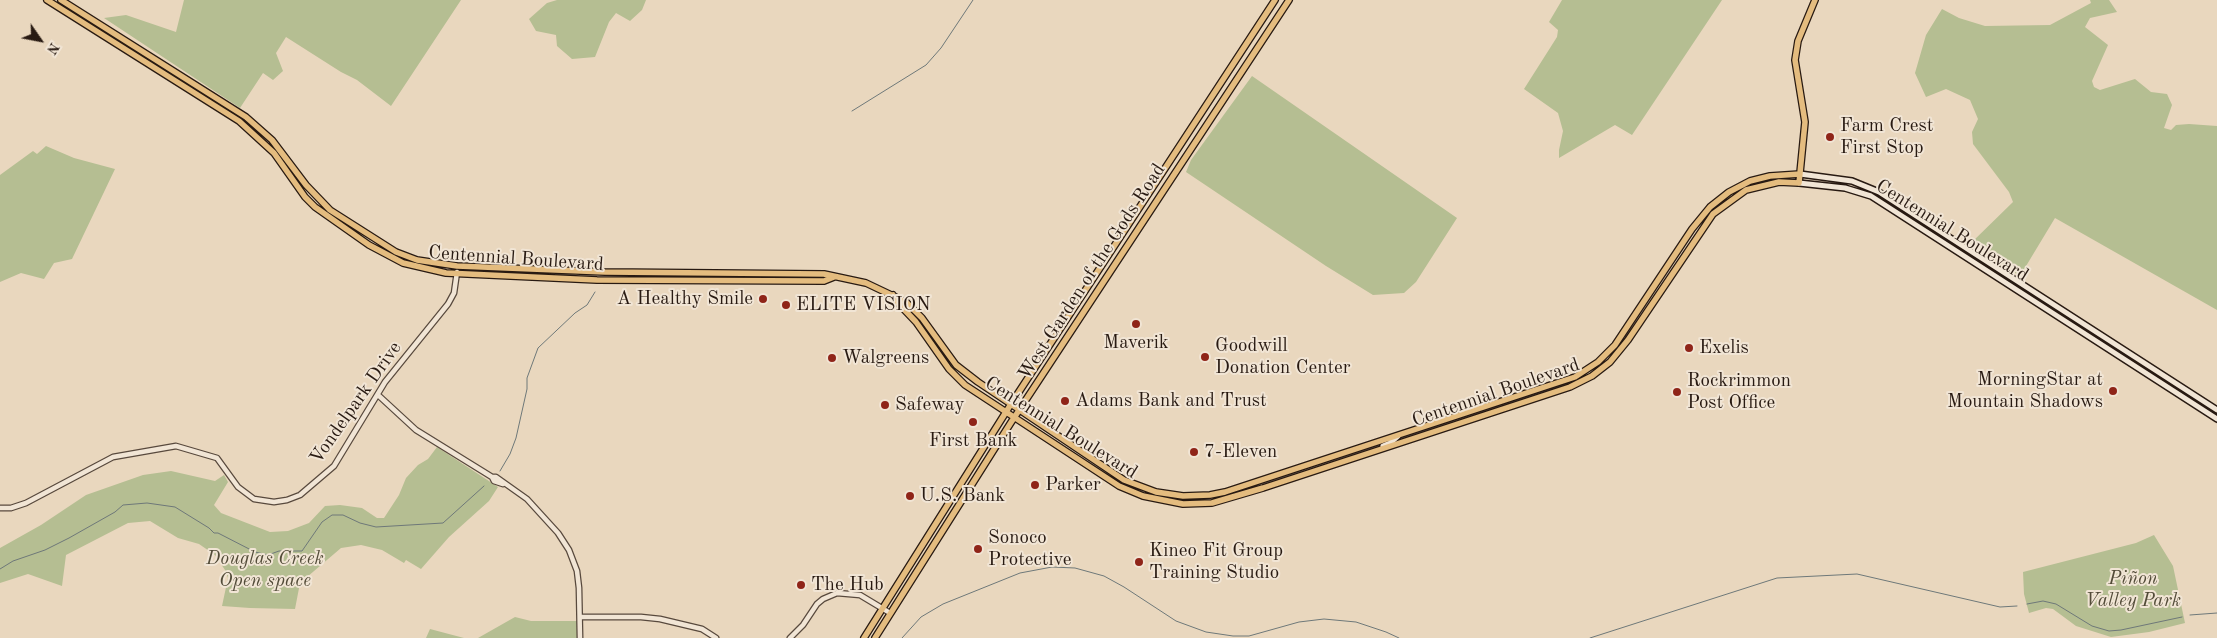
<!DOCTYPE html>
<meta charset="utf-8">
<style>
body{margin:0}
#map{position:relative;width:2217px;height:638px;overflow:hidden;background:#e9d7be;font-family:"Old Standard TT",serif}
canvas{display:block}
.north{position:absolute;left:15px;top:15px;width:50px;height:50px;-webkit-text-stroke:4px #f1e5d5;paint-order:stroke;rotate:123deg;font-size:14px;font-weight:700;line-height:20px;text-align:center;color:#281a12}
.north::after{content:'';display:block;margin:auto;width:18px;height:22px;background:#281a12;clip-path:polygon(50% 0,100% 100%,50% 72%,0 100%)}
</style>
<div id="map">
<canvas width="2217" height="638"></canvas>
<div class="north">N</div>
</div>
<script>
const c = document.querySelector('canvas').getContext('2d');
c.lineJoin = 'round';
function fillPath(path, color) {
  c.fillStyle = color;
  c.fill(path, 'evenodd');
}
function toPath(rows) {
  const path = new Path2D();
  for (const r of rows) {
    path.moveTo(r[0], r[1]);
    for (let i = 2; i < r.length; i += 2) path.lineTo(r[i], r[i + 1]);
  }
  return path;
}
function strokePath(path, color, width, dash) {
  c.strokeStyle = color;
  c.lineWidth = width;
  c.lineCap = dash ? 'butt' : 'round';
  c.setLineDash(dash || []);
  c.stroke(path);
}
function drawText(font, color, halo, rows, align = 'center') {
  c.font = font + ' "Old Standard TT",serif';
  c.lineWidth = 4;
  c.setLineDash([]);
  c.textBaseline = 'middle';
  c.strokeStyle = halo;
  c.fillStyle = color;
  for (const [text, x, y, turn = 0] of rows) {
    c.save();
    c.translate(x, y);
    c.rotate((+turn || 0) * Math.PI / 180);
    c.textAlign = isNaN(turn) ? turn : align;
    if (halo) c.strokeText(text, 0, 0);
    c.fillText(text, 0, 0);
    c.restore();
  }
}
fillPath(toPath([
 [184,0,461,0,391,106,357,80,341,72,286,37,276,53,283,71,273,80,263,73,240,108,104,18,126,15,176,32],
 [557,0,646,0,642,10,630,21,616,13,609,22,595,57,572,59,557,46,556,35,536,31,529,19,547,3],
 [1562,0,1722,0,1632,135,1615,125,1559,158,1559,150,1563,131,1558,113,1524,89,1557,37,1558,30,1549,22],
 [2090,0,2109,0,2117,12,2090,18,2085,27,2108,45,2092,81,2094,87,2100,90,2135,79,2151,92,2167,94,2172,105,2164,128,2171,130,2176,125,2189,124,2217,126,2217,310,2055,218,2020,276,1970,244,2013,202,2009,192,1973,144,1972,132,1978,119,1970,100,1946,89,1926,97,1915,73,1926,35,1942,9,1959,18,1985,26,2050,25,2091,3],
 [1252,76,1457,218,1416,282,1404,293,1373,295,1326,266,1186,172,1191,160],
 [46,146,74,158,115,169,72,259,54,263,44,279,21,273,0,282,0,175,33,151,37,154],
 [437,447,498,487,489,501,449,537,421,569,406,560,404,563,382,550,361,545,341,548,300,583,295,609,250,608,222,606,228,578,225,570,215,555,199,544,178,538,150,521,128,523,66,555,62,586,28,574,0,583,0,548,41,525,86,495,143,475,171,471,215,481,224,475,228,482,214,505,221,513,270,532,288,531,309,523,325,506,340,505,362,508,377,518,384,518,399,495,406,478,418,465,428,459],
 [2154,535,2173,566,2185,623,2149,632,2111,637,2076,626,2053,609,2046,608,2029,613,2024,594,2023,572,2136,543],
 [515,617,531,621,577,621,577,638,478,638],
 [430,629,464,638,426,638]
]), '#b5be92');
strokePath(toPath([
 [852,111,926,65,941,48,973,0],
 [500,471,510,454,516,438,527,389,527,378,538,348,575,313,587,305,595,292],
 [0,569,13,561,45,550,69,538,115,512,123,505,147,503,175,507,209,528,214,533,218,533,255,552,268,555,279,551,302,551,322,522,332,515,343,515,360,523,376,527,443,523,484,486],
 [2027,604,2043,601,2056,604,2092,626,2109,631,2121,630,2182,617],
 [2190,615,2217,613],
 [902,638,921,617,943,604,1020,573,1052,567,1075,568,1104,576,1124,587,1176,621,1206,632,1233,636,1249,636,1299,622,1324,619,1356,622,1386,632,1399,638],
 [1590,638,1777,578,1857,574,2000,607,2017,606]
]), '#6e7879', 1);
const tertiary = toPath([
 [378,395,416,430,492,477,496,477,527,499,558,533,569,550,577,571,579,588,580,638],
 [492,477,494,481,503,484],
 [0,508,11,508,26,503,113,457,176,446,217,458,238,487,254,499,274,502,287,500,300,495,334,466,385,382,448,304,454,293,457,272],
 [580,617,641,617,660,619,702,629,716,638],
 [790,638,803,625,817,604,823,599,837,593,860,595,890,613]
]);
const secondary = toPath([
 [1800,174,1852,181,1879,192,2217,410],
 [1799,183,1845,188,1871,196,2217,419],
 [1383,446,1390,443,1398,436]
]);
const primary = toPath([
 [47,0,239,121,274,153,305,197,315,207,369,245,403,263,446,273,597,280,824,281,834,277],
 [61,0,246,117,272,140,306,185,330,210,396,252,417,260,457,266,605,272,824,274,866,283,906,302,922,318,956,365,978,382,1124,480,1156,492,1183,496,1210,495,1225,492,1575,377,1598,362,1615,345,1692,229,1710,207,1729,192,1750,181,1770,176,1800,174],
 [893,295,898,303,916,322,949,369,965,385,1119,486,1143,496,1183,504,1212,503,1263,488,1570,387,1592,376,1610,362,1628,340,1713,214,1746,190,1779,182,1799,183,1805,122,1795,60,1798,41,1815,0],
 [864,638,1011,404,1275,0],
 [875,638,1010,424,1289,0]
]);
strokePath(tertiary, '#58493d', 7);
strokePath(secondary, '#281a12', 8);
strokePath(primary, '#281a12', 8);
strokePath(tertiary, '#f1e5d5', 4.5);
strokePath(secondary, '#f1e5d5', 5);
strokePath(primary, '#e4bc7f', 5.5);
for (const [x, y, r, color] of [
 [1830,137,5,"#8f2418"],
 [763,299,5,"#8f2418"],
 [786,305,5,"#8f2418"],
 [1136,324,5,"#8f2418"],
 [1689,348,5,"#8f2418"],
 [1205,357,5,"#8f2418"],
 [832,358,5,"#8f2418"],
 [2113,391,5,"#8f2418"],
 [1677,392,5,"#8f2418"],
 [1065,401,5,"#8f2418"],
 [885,405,5,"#8f2418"],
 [973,422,5,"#8f2418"],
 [1194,452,5,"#8f2418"],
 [1035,485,5,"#8f2418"],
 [910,496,5,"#8f2418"],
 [978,549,5,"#8f2418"],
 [1139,562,5,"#8f2418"],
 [801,585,5,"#8f2418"]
]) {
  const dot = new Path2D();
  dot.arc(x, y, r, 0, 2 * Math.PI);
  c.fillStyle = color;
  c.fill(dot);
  strokePath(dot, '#f1e5d5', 2);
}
drawText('19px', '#281a12', '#f1e5d5', [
 ["Farm Crest",1840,126],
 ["First Stop",1840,148],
 ["A Healthy Smile",753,299,"right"],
 ["ELITE VISION",796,305],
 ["Maverik",1136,343,"center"],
 ["Goodwill",1215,346],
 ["Donation Center",1215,368],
 ["Exelis",1699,348],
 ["Walgreens",842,358],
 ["MorningStar at",2103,380,"right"],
 ["Mountain Shadows",2103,402,"right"],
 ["Rockrimmon",1687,381],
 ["Post Office",1687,403],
 ["Adams Bank and Trust",1075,401],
 ["Safeway",895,405],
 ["First Bank",973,441,"center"],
 ["7-Eleven",1204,452],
 ["Parker",1045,485],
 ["U.S. Bank",920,496],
 ["Sonoco",988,538],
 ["Protective",988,560],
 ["Kineo Fit Group",1149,551],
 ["Training Studio",1149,573],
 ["The Hub",811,585]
], 'left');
drawText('19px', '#281a12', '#f1e5d5', [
 ["Centennial Boulevard",1952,231,32],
 ["Centennial Boulevard",516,259,4],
 ["West Garden of the Gods Road",1092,272,-57],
 ["Centennial Boulevard",1496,393,-19],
 ["Vondelpark Drive",356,403,-55],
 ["Centennial Boulevard",1061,428,32]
]);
drawText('italic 19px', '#524b38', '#f1e5d5', [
 ["Douglas Creek",265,559],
 ["Open space",265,581],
 ["Piñon",2133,579],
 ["Valley Park",2133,601]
]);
</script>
